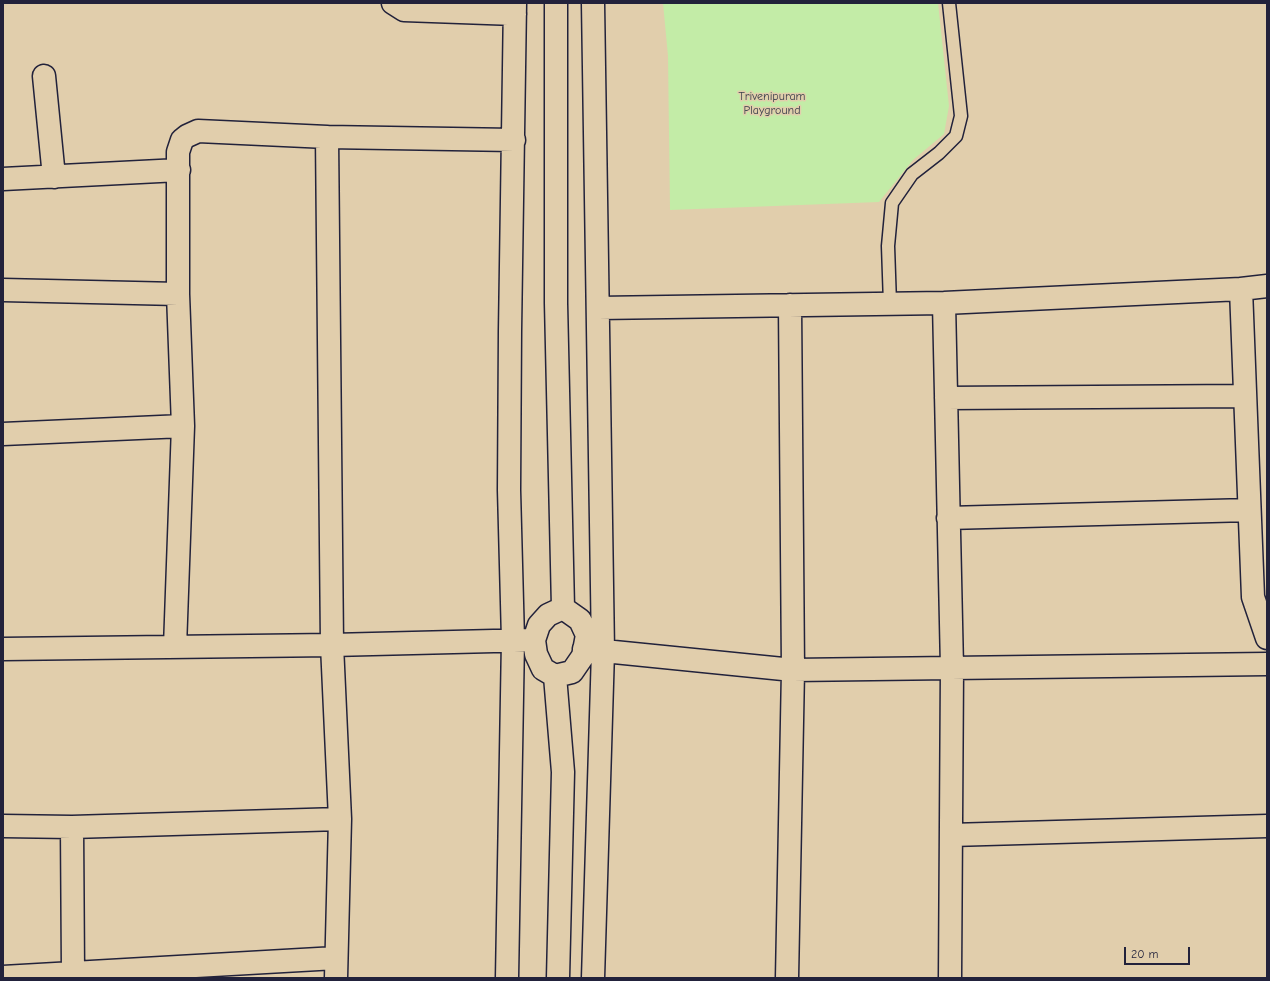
<!DOCTYPE html>
<style>
body{margin:0}
#map{position:relative;width:1270px;height:981px;overflow:hidden;background:#e1ceac;font-family:"Comic Neue",sans-serif}
canvas{display:block}
.frame{position:absolute;inset:0;border:4px solid #22223b;pointer-events:none}
.scale{position:absolute;left:1124px;top:947px;width:66px;height:18px;box-sizing:border-box;border:2px solid #22223b;border-top:0;padding-left:5px;font-size:12px;line-height:14px;white-space:nowrap;color:#22223b;-webkit-text-stroke:3px #e1ceac;paint-order:stroke}
</style>
<div id="map">
<canvas width="1270" height="981"></canvas>
<div class="frame"></div>
<div class="scale">20 m</div>
</div>
<script>
const c = document.querySelector('canvas').getContext('2d');
c.lineJoin = 'round';
function fillPath(path, color) {
  c.fillStyle = color;
  c.fill(path, 'evenodd');
}
function toPath(rows) {
  const path = new Path2D();
  for (const r of rows) {
    path.moveTo(r[0], r[1]);
    for (let i = 2; i < r.length; i += 2) path.lineTo(r[i], r[i + 1]);
  }
  return path;
}
function strokePath(path, color, width, dash) {
  c.strokeStyle = color;
  c.lineWidth = width;
  c.lineCap = dash ? 'butt' : 'round';
  c.setLineDash(dash || []);
  c.stroke(path);
}
function drawText(font, color, halo, rows, align = 'center') {
  c.font = font + ' "Comic Neue",sans-serif';
  c.lineWidth = 3;
  c.setLineDash([]);
  c.textBaseline = 'middle';
  c.strokeStyle = halo;
  c.fillStyle = color;
  for (const [text, x, y, turn = 0] of rows) {
    c.save();
    c.translate(x, y);
    c.rotate((+turn || 0) * Math.PI / 180);
    c.textAlign = isNaN(turn) ? turn : align;
    if (halo) c.strokeText(text, 0, 0);
    c.fillText(text, 0, 0);
    c.restore();
  }
}
fillPath(toPath([
 [663,3,938,3,949,106,944,134,913,160,879,202,670,210,668,56]
]), '#c3eca7');
const service = toPath([
 [890,304,888,246,892,203,912,174,939,153,956,136,961,116,949,3]
]);
const minor = toPath([
 [393,3,404,10,515,14],
 [556,3,556,303,563,608],
 [44,76,54,177],
 [3,179,179,170],
 [1241,289,1267,286],
 [3,290,178,294],
 [944,303,952,668,950,978],
 [598,308,944,303,1241,289,1253,597,1267,638],
 [946,398,1244,396],
 [3,434,183,426],
 [948,518,1249,510],
 [563,608,580,620,587,635,583,656,572,672,555,676,543,669,536,654,534,640,539,625,548,615,563,608],
 [175,647,183,426,178,294,178,152,182,140,187,136,198,131,327,137],
 [3,649,332,645,534,640],
 [584,649,793,670,1267,664],
 [555,676,563,772,558,978],
 [3,826,72,827,340,819],
 [72,827,73,973],
 [951,835,1267,826],
 [3,977,336,958],
 [336,978,340,819,332,645,327,137,514,140],
 [507,978,513,640,509,490,510,331,515,3],
 [593,978,603,651,593,3],
 [787,978,793,670,790,305]
]);
strokePath(service, '#22223b', 15);
strokePath(minor, '#22223b', 25);
strokePath(service, '#e1ceac', 12);
strokePath(minor, '#e1ceac', 22);
drawText('12px', '#3a404b', '#e1ceac', [
 ["Trivenipuram",772,97],
 ["Playground",772,111]
]);
</script>
